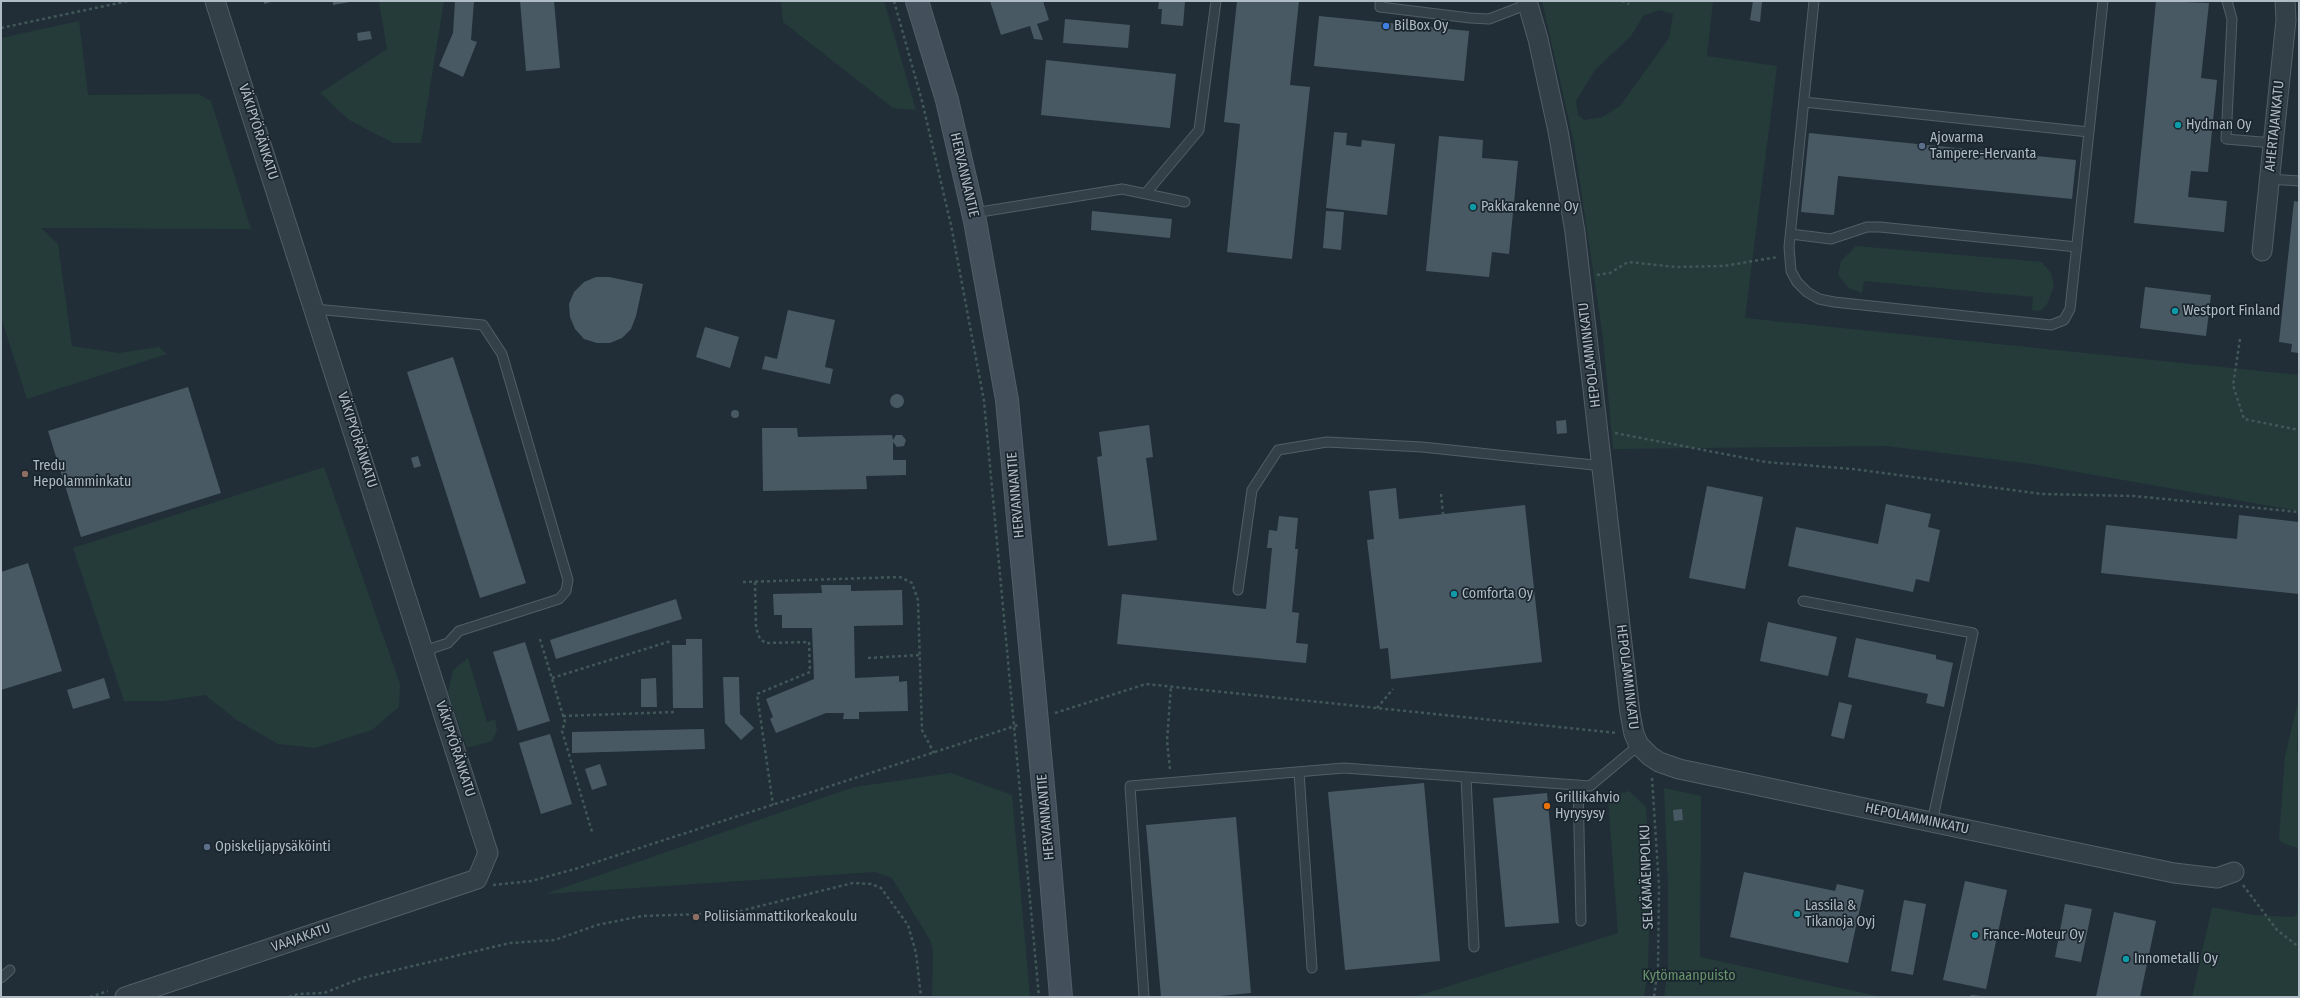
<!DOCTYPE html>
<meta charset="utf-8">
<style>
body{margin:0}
#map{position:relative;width:2300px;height:998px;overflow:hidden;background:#212e38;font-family:"Fira Sans Condensed",sans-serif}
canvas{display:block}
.frame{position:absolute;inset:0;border:2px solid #afbbc5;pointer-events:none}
</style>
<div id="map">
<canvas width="2300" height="998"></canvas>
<div class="frame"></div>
</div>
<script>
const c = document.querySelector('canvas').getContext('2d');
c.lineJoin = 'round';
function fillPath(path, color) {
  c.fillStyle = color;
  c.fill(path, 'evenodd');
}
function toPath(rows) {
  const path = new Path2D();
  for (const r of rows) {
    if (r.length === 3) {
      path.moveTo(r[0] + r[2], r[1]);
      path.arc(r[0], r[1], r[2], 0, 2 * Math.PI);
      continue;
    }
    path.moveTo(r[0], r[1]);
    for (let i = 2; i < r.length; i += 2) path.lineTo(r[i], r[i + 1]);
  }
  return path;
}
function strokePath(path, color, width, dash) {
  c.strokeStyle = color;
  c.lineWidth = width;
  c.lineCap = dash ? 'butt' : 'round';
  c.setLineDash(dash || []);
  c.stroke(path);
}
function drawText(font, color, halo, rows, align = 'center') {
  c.font = font + ' "Fira Sans Condensed",sans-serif';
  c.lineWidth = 3.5;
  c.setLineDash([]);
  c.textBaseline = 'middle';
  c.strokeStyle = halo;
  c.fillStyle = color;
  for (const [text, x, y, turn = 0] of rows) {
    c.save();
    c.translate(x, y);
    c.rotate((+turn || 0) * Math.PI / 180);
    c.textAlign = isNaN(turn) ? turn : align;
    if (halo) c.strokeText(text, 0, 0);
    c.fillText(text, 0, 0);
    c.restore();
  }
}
fillPath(toPath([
 [379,1,444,1,421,143,393,143,349,120,320,93,387,49],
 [781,1,884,1,916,110,893,108,783,22],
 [1542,1,1713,1,1707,56,1777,66,1745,318,2299,375,2299,511,2032,464,1886,446,1613,449,1603,338,1574,143],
 [1659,10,1673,14,1669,38,1620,106,1602,117,1584,120,1578,115,1576,101,1595,70,1631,36,1643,16],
 [79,21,88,95,198,94,211,101,251,229,41,228,58,244,72,346,119,353,159,347,167,354,27,399,1,317,1,38],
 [1856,246,2042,262,2051,273,2054,286,2047,304,2040,311,2032,310,2033,297,1864,281,1862,293,1849,288,1838,275,1841,261],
 [324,467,400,684,399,707,372,730,315,748,278,744,238,721,205,695,164,701,124,701,73,548],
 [468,658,487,722,495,719,497,730,492,741,467,748,448,693,453,670],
 [2299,698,2297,749,2299,755,2299,852,2297,848,2281,842,2279,838,2285,756],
 [951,773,1012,795,1030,997,932,997,933,951,930,940,892,878,875,872,545,894,854,787],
 [1664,788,1701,796,1700,957,1882,997,1664,997,1668,969,1668,886],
 [1629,791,1646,807,1650,885,1648,972,1644,997,1414,997,1618,933,1608,798],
 [2299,858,2299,997,2192,997,2212,907,2253,915,2294,917,2297,914]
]), '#243b39');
fillPath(toPath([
 [264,1,271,1,271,2,264,4],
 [333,1,350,1,350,2,333,5],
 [455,1,474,1,471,40,477,42,463,77,439,66,453,33],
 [520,1,554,1,560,68,526,71],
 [990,1,1043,1,1049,20,1037,24,1043,40,1034,39,1030,26,1001,35],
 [1159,1,1185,1,1183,26,1161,24,1162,9,1158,9],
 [1237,1,1299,1,1290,85,1310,87,1292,259,1227,252,1240,124,1224,122],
 [1753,1,1762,2,1760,22,1750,20],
 [2156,1,2209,3,2201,78,2217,80,2208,172,2191,171,2188,197,2227,201,2224,232,2134,223],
 [1319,16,1469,31,1464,81,1314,66],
 [1065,19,1130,25,1128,48,1063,43],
 [370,31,372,39,358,41,357,33],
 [1046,60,1176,74,1170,128,1041,115],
 [1334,132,1347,133,1346,145,1361,147,1362,140,1395,144,1387,215,1326,208],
 [1809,133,2076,160,2072,199,1838,176,1834,215,1801,212],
 [1439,136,1483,140,1482,158,1518,161,1509,254,1492,252,1489,277,1426,271],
 [2294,201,2299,202,2299,353,2291,352,2292,344,2279,342],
 [1092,211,1172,219,1170,238,1091,230],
 [1326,211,1344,212,1341,250,1323,248],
 [596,277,609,277,643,284,636,316,631,329,622,338,610,343,597,343,584,339,575,329,570,317,569,304,574,292,584,282],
 [2145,287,2211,295,2206,336,2140,328],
 [788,310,835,320,825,367,833,369,830,384,762,369,765,356,777,359],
 [705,327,739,337,730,368,696,357],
 [453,357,526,583,480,598,407,372],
 [188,387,221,493,81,537,48,431],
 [897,401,7],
 [735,414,4],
 [1566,420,1567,433,1557,434,1556,421],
 [1149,425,1153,457,1146,458,1157,540,1108,546,1097,457,1102,456,1099,432],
 [762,428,797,428,798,437,892,435,893,440,896,435,902,435,906,440,904,446,897,447,893,442,893,460,906,460,906,475,866,476,867,489,763,491],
 [418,456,421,466,414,468,411,458],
 [1707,486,1763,497,1745,589,1689,578],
 [1396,488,1399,519,1525,505,1542,662,1391,679,1388,648,1380,649,1367,540,1374,539,1369,491],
 [1886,504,1931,514,1928,527,1940,530,1929,582,1916,579,1913,592,1788,566,1796,527,1878,544],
 [2239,515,2299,522,2299,594,2101,573,2106,525,2237,539],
 [1279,516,1298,518,1295,549,1298,549,1292,612,1299,613,1296,643,1308,644,1306,663,1117,644,1122,594,1266,609,1272,548,1267,548,1269,530,1277,531],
 [28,563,62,671,1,690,1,572],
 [821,585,851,585,851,591,902,590,903,625,854,626,855,678,899,676,899,682,907,681,908,711,859,712,859,719,843,719,844,713,826,713,776,733,770,719,773,717,766,699,814,679,812,628,782,628,782,615,774,615,773,594,822,593],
 [676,599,682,619,556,659,550,640],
 [1768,622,1837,637,1828,676,1760,661],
 [1856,638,1936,655,1936,659,1953,663,1944,707,1926,703,1928,694,1848,677],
 [686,639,702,639,703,708,673,708,672,645,686,645],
 [525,642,550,721,518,731,493,652],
 [723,677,739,677,740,714,754,728,741,740,725,723],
 [104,678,110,698,73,709,67,690],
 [656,678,657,707,641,707,641,679],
 [1839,702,1852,705,1844,739,1831,736],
 [704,729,705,749,572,753,572,732],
 [550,734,572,804,541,814,519,743],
 [600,764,607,785,592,790,585,769],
 [1424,783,1440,961,1345,970,1328,792],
 [1547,793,1559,923,1505,927,1493,798],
 [1682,809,1683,820,1674,821,1673,810],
 [1236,817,1251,993,1209,997,1161,997,1146,825],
 [1744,872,1835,891,1837,884,1864,890,1848,963,1730,937],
 [1965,881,2007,890,1986,989,1943,980],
 [1904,900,1926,904,1913,975,1891,971],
 [2065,904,2092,909,2081,962,2055,957],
 [2114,912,2156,921,2140,997,2096,997],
 [1971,995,1981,996,1981,997,1971,997]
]), '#495964');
const lane = toPath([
 [1380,1,1380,7,1470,18,1489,19,1528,4],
 [1814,1,1789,247,1791,271,1797,282,1807,292,1819,299,1834,302,2051,325,2064,320,2070,309,2103,1],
 [2227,1,2232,19,2226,139,2273,143],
 [1804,102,2089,132],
 [2270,179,2299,181],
 [1146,193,1199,130,1216,1],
 [974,213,1122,189,1185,202],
 [1791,234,1831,239,1867,227,1880,227,2077,247],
 [315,309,483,325,502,354,568,580,566,591,559,599,459,631,448,643,424,651],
 [1238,590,1252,490,1278,450,1327,442,1422,447,1603,466],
 [1803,601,1973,633,1932,822],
 [1299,772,1312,968],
 [1466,777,1474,947],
 [1578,785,1581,921],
 [1,978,10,970],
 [1144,997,1130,786,1344,768,1590,786,1639,745]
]);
const street = toPath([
 [1527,1,1538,39,1558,131,1575,232,1630,713,1634,734,1639,745,1650,756,1659,762,1679,769,2174,873,2217,878,2234,872],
 [2262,251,2286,20,2285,1],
 [125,997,477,879,488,853,215,1]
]);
const secondary = toPath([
 [917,1,947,100,975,221,1007,400,1046,818,1061,997]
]);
strokePath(lane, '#525e66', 11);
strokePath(street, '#525e66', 21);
strokePath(secondary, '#525e66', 24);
strokePath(toPath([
 [894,1,922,101,951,225,984,401,1039,997],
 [1622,1,1629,4],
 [1,28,128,1],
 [1597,275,1610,273,1628,262,1676,267,1724,266,1778,257],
 [2240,339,2233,385,2244,419,2299,430],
 [1615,433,1766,462,1853,469,2042,494,2134,496,2299,512],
 [1441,494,1443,514],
 [743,582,900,577,912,583,918,600,922,730,934,753],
 [755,582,756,628,760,639,766,643,809,642,810,672,757,694,773,805],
 [540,639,565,722,562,731,592,832],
 [868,658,920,655],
 [552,678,671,641],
 [1377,708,1393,689],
 [1055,713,1146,684,1617,733],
 [563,716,675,712],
 [1170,769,1167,741,1171,686],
 [1652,778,1659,886,1658,966,1654,997],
 [493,885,531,881,575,869,1018,725],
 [2243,885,2277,930,2299,947],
 [90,997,108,991],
 [289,997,298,994,324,993,362,978,510,943,555,940,597,925,642,916,732,913,853,883,871,884,881,888,908,925,916,953,921,997]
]), '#425757', 2.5, [3, 3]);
strokePath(lane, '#344048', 9);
strokePath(street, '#344048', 19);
strokePath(secondary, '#434f5b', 22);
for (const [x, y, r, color] of [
 [1386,26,4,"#3f7fe0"],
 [2178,125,4,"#0f9aa8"],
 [1922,146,4,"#5c6f8a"],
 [1473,207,4,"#0f9aa8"],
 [2175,311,4,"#0f9aa8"],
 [25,474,4,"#8d6e63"],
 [1454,594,4,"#0f9aa8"],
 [1547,806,4,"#e8710a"],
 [207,847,4,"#5c6f8a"],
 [1797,914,4,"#0f9aa8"],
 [696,917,4,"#8d6e63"],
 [1975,935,4,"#0f9aa8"],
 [2126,959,4,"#0f9aa8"]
]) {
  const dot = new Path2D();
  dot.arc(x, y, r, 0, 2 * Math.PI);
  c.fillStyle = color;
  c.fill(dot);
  strokePath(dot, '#1a252d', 1.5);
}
drawText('14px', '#afbbc5', '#1a252d', [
 ["BilBox Oy",1394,26],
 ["Hydman Oy",2186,125],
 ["Ajovarma",1930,138],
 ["Tampere-Hervanta",1930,154],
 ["Pakkarakenne Oy",1481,207],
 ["Westport Finland",2183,311],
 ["Tredu",33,466],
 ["Hepolamminkatu",33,482],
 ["Comforta Oy",1462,594],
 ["Grillikahvio",1555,798],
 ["Hyrysysy",1555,814],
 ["Opiskelijapysäköinti",215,847],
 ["Lassila &",1805,906],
 ["Tikanoja Oyj",1805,922],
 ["Poliisiammattikorkeakoulu",704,917],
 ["France-Moteur Oy",1983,935],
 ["Innometalli Oy",2134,959]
], 'left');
drawText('14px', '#afbbc5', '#1a252d', [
 ["AHERTAJANKATU",2275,126,-84],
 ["VÄKIPYÖRÄNKATU",258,132,72],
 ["HERVANNANTIE",964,175,77],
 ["HEPOLAMMINKATU",1590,355,-97],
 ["VÄKIPYÖRÄNKATU",357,440,72],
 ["HERVANNANTIE",1016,495,-95],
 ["HEPOLAMMINKATU",1627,677,83],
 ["VÄKIPYÖRÄNKATU",455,749,72],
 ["HERVANNANTIE",1046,817,-95],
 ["HEPOLAMMINKATU",1917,819,12],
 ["SELKÄMÄENPOLKU",1647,877,-92],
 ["VAAJAKATU",301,938,-19]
]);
drawText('14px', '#67956b', '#1a252d', [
 ["Kytömaanpuisto",1689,976]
]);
</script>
